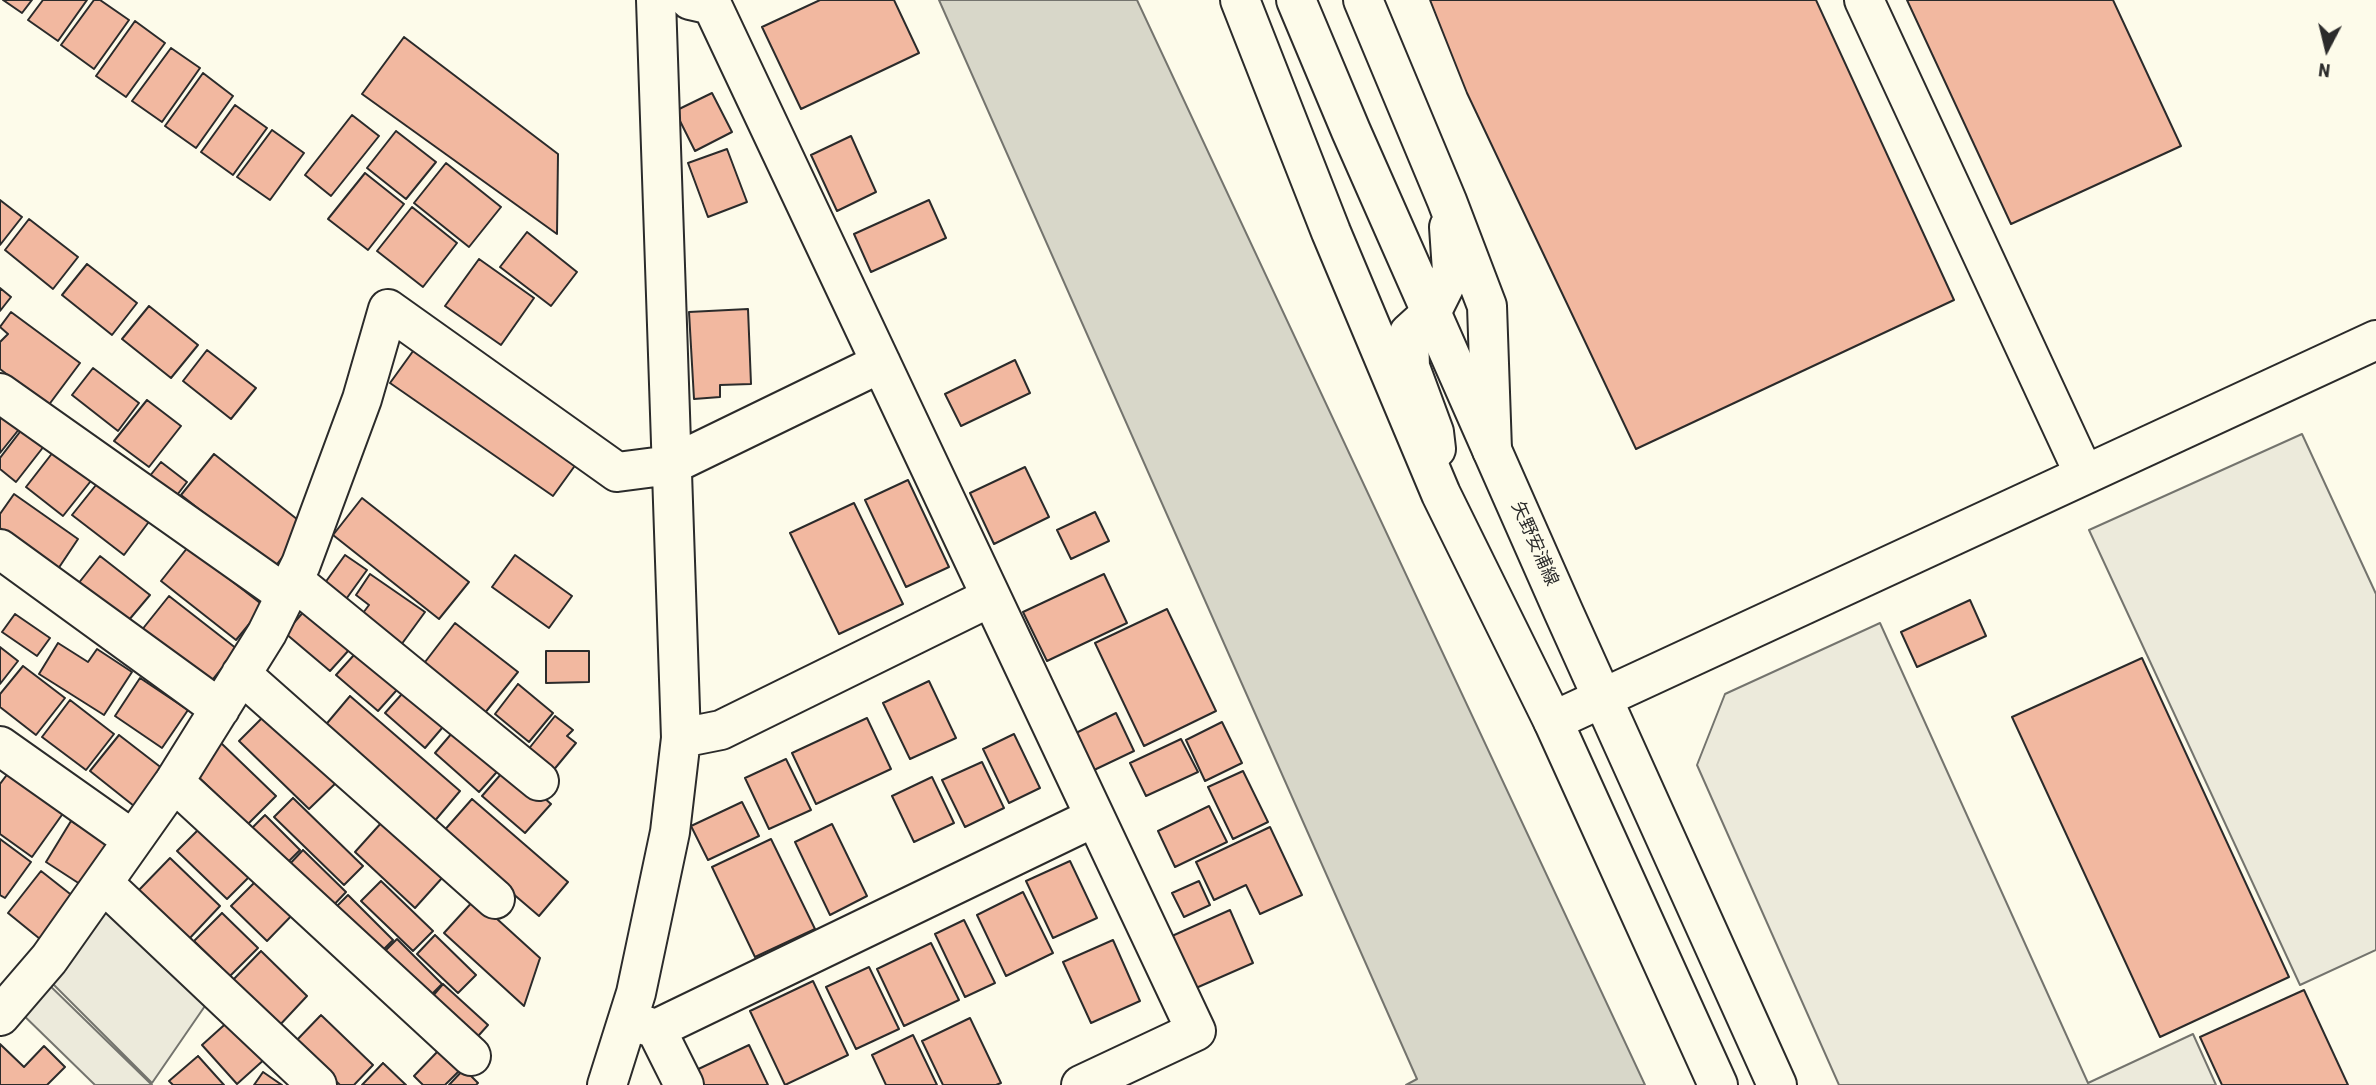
<!DOCTYPE html>
<meta charset="utf-8">
<style>
body{margin:0}
#map{position:relative;width:2376px;height:1085px;overflow:hidden;background:#fdfbea;font-family:"Roboto Condensed",sans-serif}
canvas{display:block}
.north{position:absolute;left:2292px;top:14px;width:70px;height:70px;-webkit-text-stroke:5px #fdfbea;paint-order:stroke;rotate:187deg;font-size:19px;font-weight:700;line-height:28px;text-align:center;color:#2b2b2b}
.north::after{content:'';display:block;margin:auto;width:24px;height:32px;background:#2b2b2b;clip-path:polygon(50% 0,100% 100%,50% 72%,0 100%)}
</style>
<div id="map">
<canvas width="2376" height="1085"></canvas>
<div class="north">N</div>
</div>
<script>
const c = document.querySelector('canvas').getContext('2d');
c.lineJoin = 'round';
function fillPath(path, color) {
  c.fillStyle = color;
  c.fill(path, 'evenodd');
}
function toPath(rows) {
  const path = new Path2D();
  for (const r of rows) {
    path.moveTo(r[0], r[1]);
    for (let i = 2; i < r.length; i += 2) path.lineTo(r[i], r[i + 1]);
  }
  return path;
}
function strokePath(path, color, width, dash) {
  c.strokeStyle = color;
  c.lineWidth = width;
  c.lineCap = dash ? 'butt' : 'round';
  c.setLineDash(dash || []);
  c.stroke(path);
}
function drawText(font, color, halo, rows, align = 'center') {
  c.font = font + ' "Roboto Condensed","Noto Sans JP",sans-serif';
  c.lineWidth = 5;
  c.setLineDash([]);
  c.textBaseline = 'middle';
  c.strokeStyle = halo;
  c.fillStyle = color;
  for (const [text, x, y, turn = 0] of rows) {
    c.save();
    c.translate(x, y);
    c.rotate((+turn || 0) * Math.PI / 180);
    c.textAlign = isNaN(turn) ? turn : align;
    if (halo) c.strokeText(text, 0, 0);
    c.fillText(text, 0, 0);
    c.restore();
  }
}
const parking = toPath([
 [2302,434,2376,594,2376,950,2300,985,2089,530,2302,434],
 [1880,623,2088,1083,2193,1034,2216,1085,1839,1085,1697,765,1725,694,1880,623],
 [106,900,207,1003,152,1083,47,978,106,900],
 [42,978,152,1085,95,1085,14,1006,42,978]
]);
fillPath(parking, '#eceadb');
strokePath(parking, '#74746e', 2);
const water = toPath([
 [939,0,1137,0,1645,1085,1406,1085,1417,1079,939,0]
]);
fillPath(water, '#d8d7c9');
strokePath(water, '#74746e', 2);
const building = toPath([
 [3,0,32,0,22,13,3,0],
 [43,0,87,0,58,41,28,20,43,0],
 [94,0,100,0,129,20,94,69,61,45,94,0],
 [820,0,894,0,919,53,801,109,762,27,820,0],
 [1430,0,1816,0,1954,300,1636,449,1467,93,1430,0],
 [1907,0,2113,0,2181,146,2011,224,1907,0],
 [135,21,165,43,126,97,96,76,135,21],
 [404,37,558,154,557,234,362,94,404,37],
 [171,48,200,68,162,122,132,101,171,48],
 [203,73,233,96,196,148,165,126,203,73],
 [712,93,732,132,695,151,675,111,712,93],
 [235,105,267,128,233,175,201,152,235,105],
 [352,115,379,136,331,196,305,175,352,115],
 [272,130,304,153,270,200,237,177,272,130],
 [396,131,436,162,406,199,367,168,396,131],
 [851,136,876,192,837,211,811,155,851,136],
 [727,149,747,202,708,217,688,163,727,149],
 [446,163,501,207,469,247,414,203,446,163],
 [365,173,404,204,368,250,328,219,365,173],
 [0,200,22,217,0,245,0,200],
 [929,200,946,238,871,272,854,234,929,200],
 [412,207,457,243,423,287,377,251,412,207],
 [29,219,78,257,53,289,5,250,29,219],
 [527,232,577,272,551,306,500,267,527,232],
 [479,259,534,298,501,345,445,306,479,259],
 [87,264,137,303,112,335,62,295,87,264],
 [0,288,11,297,0,311,0,288],
 [149,306,198,345,171,378,122,339,149,306],
 [748,309,751,384,720,385,720,397,694,399,689,312,748,309],
 [11,312,80,363,48,406,0,369,0,342,8,334,0,327,11,312],
 [416,347,579,460,553,496,390,383,416,347],
 [207,350,256,388,231,419,183,381,207,350],
 [1015,360,1030,393,961,426,945,394,1015,360],
 [93,368,139,403,118,431,72,395,93,368],
 [147,400,181,426,149,467,114,441,147,400],
 [0,407,24,423,0,453,0,407],
 [26,424,48,441,16,482,0,469,0,458,26,424],
 [57,447,94,477,63,516,26,487,57,447],
 [214,454,307,527,274,568,181,495,214,454],
 [161,462,187,482,171,503,145,482,161,462],
 [1025,467,1049,517,994,544,970,493,1025,467],
 [100,480,151,519,124,555,72,515,100,480],
 [908,480,949,567,906,587,865,500,908,480],
 [14,494,78,539,58,569,0,528,0,514,14,494],
 [362,498,469,582,439,619,333,535,362,498],
 [854,503,903,604,839,634,790,533,854,503],
 [1095,512,1109,541,1071,559,1057,530,1095,512],
 [188,547,264,606,236,640,161,581,188,547],
 [345,555,367,570,344,602,322,587,345,555],
 [515,555,572,596,549,628,492,587,515,555],
 [100,556,150,595,123,627,74,589,100,556],
 [370,574,425,612,401,645,360,617,369,605,356,595,370,574],
 [1104,574,1127,623,1047,661,1023,612,1104,574],
 [169,596,237,649,209,684,141,631,169,596],
 [1970,600,1986,636,1917,667,1901,632,1970,600],
 [313,601,358,640,330,671,285,633,313,601],
 [1167,609,1216,711,1144,746,1095,643,1167,609],
 [15,614,50,638,37,656,2,632,15,614],
 [455,623,518,672,484,714,422,666,455,623],
 [58,643,88,662,97,649,132,672,104,715,39,674,58,643],
 [362,646,404,682,378,711,336,675,362,646],
 [0,647,18,661,0,684,0,647],
 [546,651,589,651,589,682,546,683,546,651],
 [2142,658,2289,977,2160,1037,2012,717,2142,658],
 [23,666,65,698,36,735,0,707,0,694,23,666],
 [140,678,188,710,162,748,115,716,140,678],
 [929,681,956,738,910,759,883,703,929,681],
 [518,684,553,713,529,742,495,714,518,684],
 [409,686,448,721,425,748,385,713,409,686],
 [350,696,460,791,433,823,323,728,350,696],
 [70,700,114,734,86,770,42,737,70,700],
 [268,712,339,780,309,809,239,741,268,712],
 [1116,713,1134,751,1092,771,1074,734,1116,713],
 [555,716,573,730,567,736,576,743,552,772,527,751,555,716],
 [867,718,891,769,816,804,792,753,867,718],
 [1222,722,1242,763,1205,781,1186,740,1222,722],
 [458,726,503,765,479,792,435,753,458,726],
 [1014,734,1040,788,1009,803,983,749,1014,734],
 [119,735,163,769,134,806,90,771,119,735],
 [1181,739,1198,772,1146,796,1130,763,1181,739],
 [220,742,276,796,248,824,192,771,220,742],
 [786,759,811,810,769,829,745,778,786,759],
 [982,762,1004,808,965,827,942,780,982,762],
 [508,766,551,804,525,833,482,796,508,766],
 [1243,771,1268,822,1233,839,1208,787,1243,771],
 [9,772,64,812,32,857,0,834,0,784,9,772],
 [932,777,954,823,914,842,892,796,932,777],
 [293,798,363,866,344,885,274,817,293,798],
 [472,799,568,882,539,916,442,833,472,799],
 [742,802,759,836,708,860,691,826,742,802],
 [1209,806,1227,842,1175,867,1158,831,1209,806],
 [265,815,300,850,284,866,249,831,265,815],
 [208,820,258,868,227,899,177,851,208,820],
 [71,821,109,845,83,886,46,862,71,821],
 [382,822,442,878,415,908,355,852,382,822],
 [832,824,867,896,830,915,795,842,832,824],
 [1270,827,1302,895,1260,914,1246,885,1214,900,1196,862,1270,827],
 [0,839,31,862,5,898,0,895,0,839],
 [771,839,815,929,755,957,712,867,771,839],
 [303,850,346,892,329,910,286,868,303,850],
 [170,858,220,906,189,939,139,890,170,858],
 [1070,861,1097,918,1053,938,1026,881,1070,861],
 [41,871,74,897,40,939,8,913,41,871],
 [261,876,296,911,267,941,231,906,261,876],
 [381,881,433,931,413,951,361,901,381,881],
 [1199,881,1210,905,1184,917,1172,893,1199,881],
 [1023,892,1053,953,1006,976,977,915,1023,892],
 [348,895,393,940,378,955,332,911,348,895],
 [475,899,540,958,524,1006,444,933,475,899],
 [1230,910,1253,963,1196,988,1172,936,1230,910],
 [222,913,258,948,230,976,194,941,222,913],
 [964,920,995,983,965,997,935,934,964,920],
 [435,935,476,975,458,993,417,954,435,935],
 [397,939,442,984,426,1000,381,955,397,939],
 [1113,940,1140,1001,1091,1023,1063,962,1113,940],
 [931,943,959,1000,904,1026,877,969,931,943],
 [261,951,307,996,278,1027,231,982,261,951],
 [869,967,899,1029,856,1049,826,987,869,967],
 [813,981,848,1055,785,1085,750,1011,813,981],
 [443,984,488,1025,471,1044,426,1004,443,984],
 [2304,990,2348,1085,2222,1085,2200,1037,2304,990],
 [321,1015,373,1065,354,1085,340,1085,295,1042,321,1015],
 [232,1018,267,1057,237,1084,202,1045,232,1018],
 [970,1018,1001,1083,996,1085,943,1085,922,1041,970,1018],
 [913,1035,937,1085,886,1085,872,1055,913,1035],
 [0,1044,24,1067,44,1046,65,1067,47,1085,0,1085,0,1044],
 [749,1045,768,1085,695,1085,690,1073,749,1045],
 [438,1051,459,1071,445,1085,423,1085,414,1076,438,1051],
 [198,1056,224,1085,173,1085,169,1081,198,1056],
 [383,1063,406,1085,362,1085,383,1063],
 [464,1069,478,1083,476,1085,449,1085,464,1069],
 [263,1072,282,1085,254,1085,263,1072]
]);
fillPath(building, '#f2b8a0');
strokePath(building, '#2b2b2b', 2);
const minor = toPath([
 [690,0,712,5,1196,1031,1081,1085],
 [1363,0,1447,201,1487,306,1492,450],
 [1864,0,2084,474],
 [0,393,286,595],
 [1436,449,1434,432,1410,367,1409,333,1431,313,1452,271,1449,227],
 [0,549,220,709],
 [293,580,539,781],
 [241,674,495,899],
 [1553,721,2376,340],
 [681,738,721,730,991,597],
 [0,746,133,840],
 [174,782,471,1056],
 [103,883,317,1085],
 [0,1016,49,959,174,782,267,633,301,564,362,399,388,309,617,472,671,465,881,363],
 [631,1021,656,1029,684,1085],
 [656,1029,1095,817],
 [607,1085,636,993,670,832,681,738,656,0]
]);
const major = toPath([
 [1240,0,1331,232,1441,494,1553,721,1718,1085],
 [1296,0,1351,131,1564,613,1777,1085]
]);
strokePath(minor, '#2b2b2b', 42);
strokePath(major, '#2b2b2b', 42);
strokePath(minor, '#fdfbea', 38);
strokePath(major, '#fdfbea', 38);
drawText('18px', '#2b2b2b', '#fdfbea', [
 ["矢野安浦線",1534,544,66]
]);
</script>
